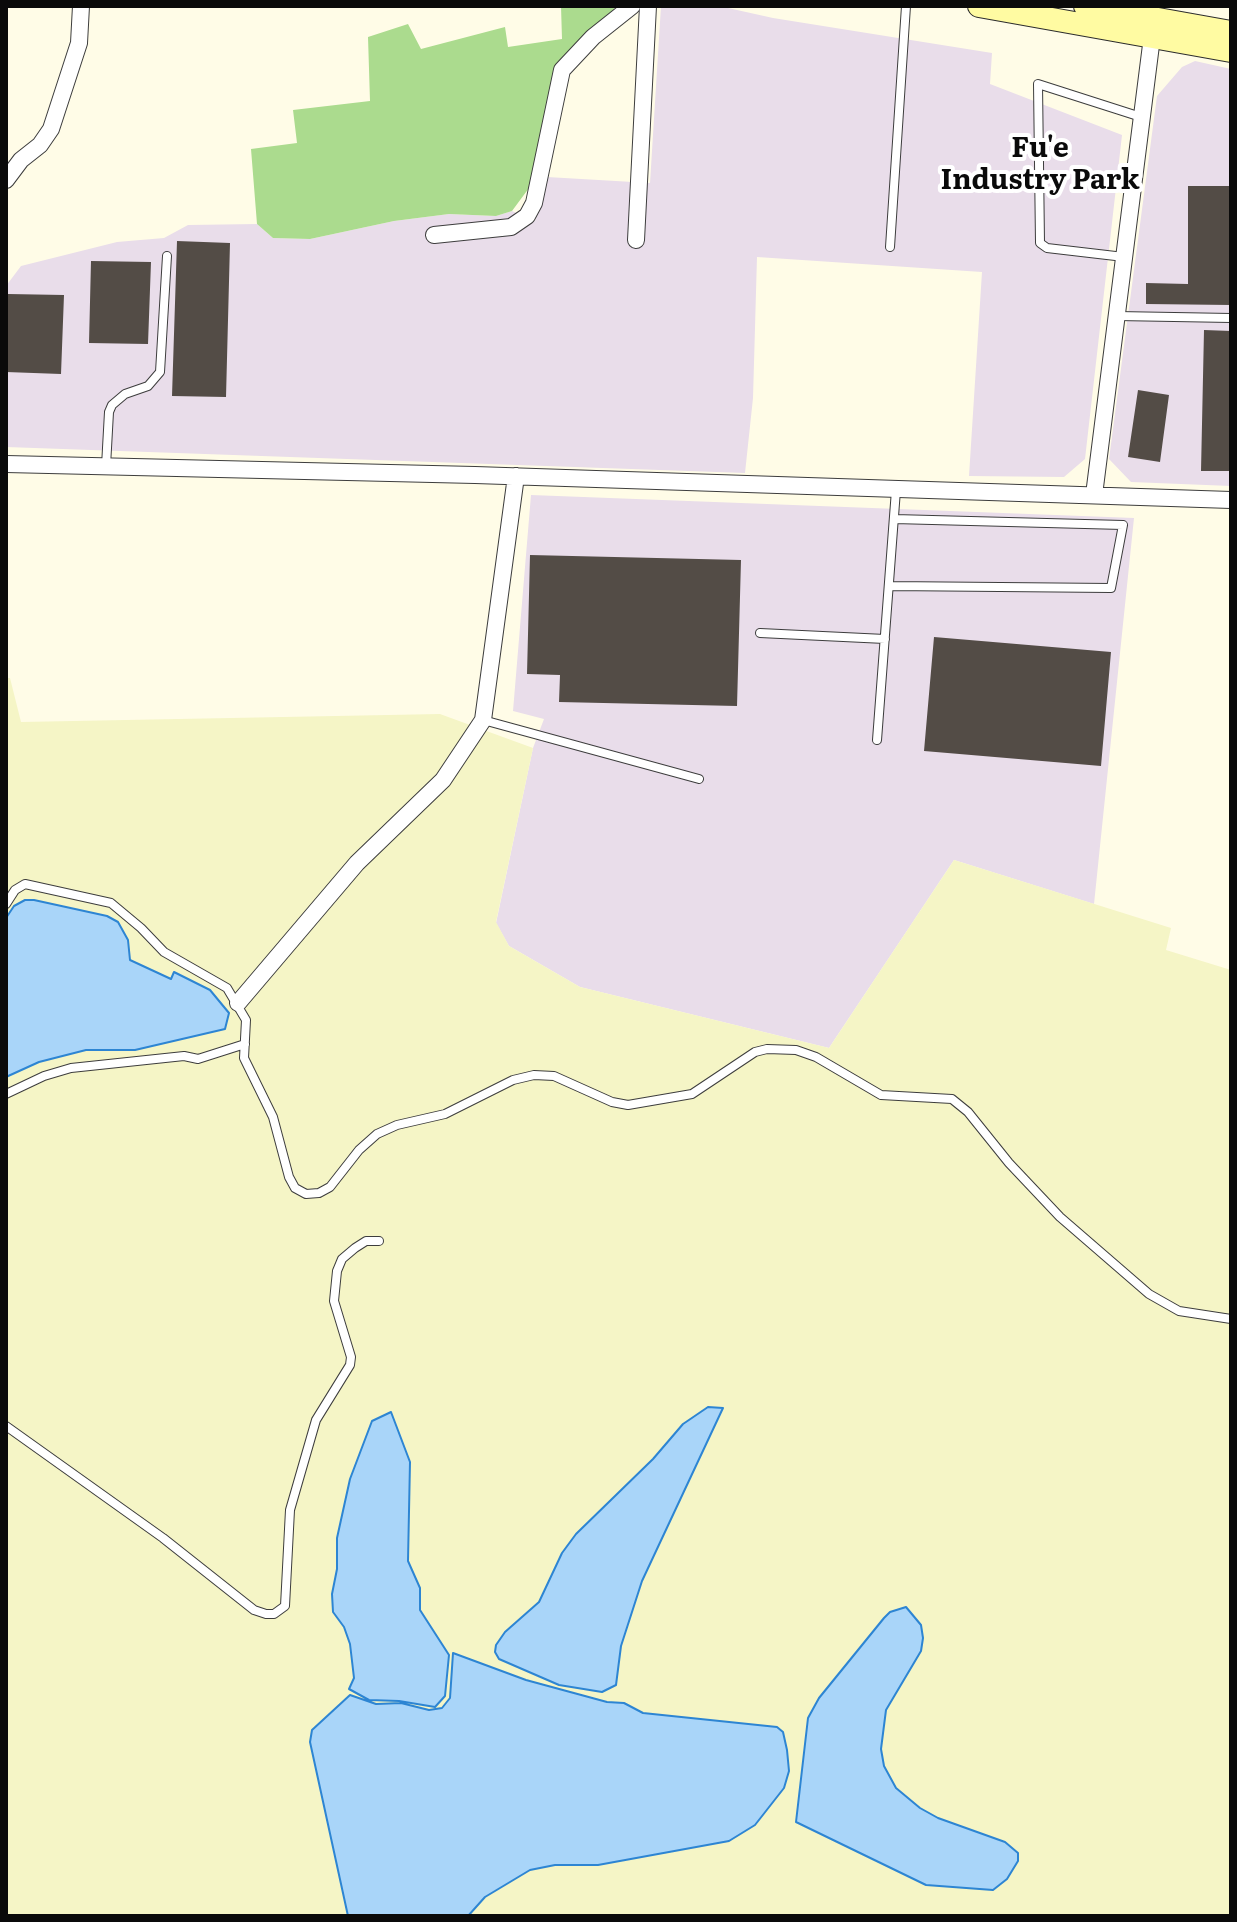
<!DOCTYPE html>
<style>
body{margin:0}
#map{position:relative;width:1237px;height:1922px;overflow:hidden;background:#fffce7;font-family:Literata,serif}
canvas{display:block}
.frame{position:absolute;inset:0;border:8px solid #0a0a0a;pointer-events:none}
</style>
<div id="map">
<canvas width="1237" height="1922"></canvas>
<div class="frame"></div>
</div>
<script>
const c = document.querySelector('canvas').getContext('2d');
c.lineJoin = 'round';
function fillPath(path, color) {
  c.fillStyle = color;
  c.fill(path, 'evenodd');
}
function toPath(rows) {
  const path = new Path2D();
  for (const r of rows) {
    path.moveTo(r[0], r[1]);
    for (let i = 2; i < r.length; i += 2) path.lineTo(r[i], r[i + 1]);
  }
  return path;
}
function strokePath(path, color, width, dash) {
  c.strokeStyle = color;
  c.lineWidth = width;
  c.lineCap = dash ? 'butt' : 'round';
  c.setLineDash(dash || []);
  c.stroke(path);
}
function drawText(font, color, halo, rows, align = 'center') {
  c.font = font + ' Literata,serif';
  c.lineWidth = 8;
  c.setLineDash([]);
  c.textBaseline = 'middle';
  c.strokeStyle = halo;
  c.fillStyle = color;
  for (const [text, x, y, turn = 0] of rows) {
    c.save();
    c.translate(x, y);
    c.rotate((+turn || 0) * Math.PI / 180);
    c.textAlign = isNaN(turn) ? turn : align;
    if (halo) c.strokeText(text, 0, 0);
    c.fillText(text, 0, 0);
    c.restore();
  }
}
fillPath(toPath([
 [661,6,719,6,773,18,992,53,990,84,1122,135,1085,459,1064,477,969,476,982,272,757,257,753,398,745,473,6,447,6,286,21,266,117,242,164,238,188,225,257,224,273,238,310,239,394,221,449,214,496,216,512,211,535,221,547,177,650,183],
 [1195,61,1231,69,1231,486,1131,482,1109,459,1157,96,1182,67],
 [531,495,1134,518,1094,904,954,860,829,1048,580,987,509,946,496,923,533,748,544,719,513,711]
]), '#e9ddea');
fillPath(toPath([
 [6,678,10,678,21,722,440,714,533,748,496,922,509,946,580,987,829,1048,954,860,1171,928,1166,950,1231,970,1231,1916,6,1916]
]), '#f5f5c6');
fillPath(toPath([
 [561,6,616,6,604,22,554,72,529,188,512,211,496,216,449,214,394,221,310,239,273,238,257,224,251,149,297,143,293,110,370,101,368,37,408,24,421,49,505,27,508,47,562,39]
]), '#abdb8e');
const water = toPath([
 [25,900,34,900,107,916,118,922,128,940,130,960,171,979,174,972,210,990,229,1013,225,1029,135,1050,86,1050,39,1062,6,1077,6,918,14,906,25,900],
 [708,1407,723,1408,642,1581,621,1646,616,1685,602,1692,559,1685,499,1659,495,1652,496,1645,505,1632,539,1602,562,1553,576,1534,653,1459,683,1424,708,1407],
 [391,1412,410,1462,408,1561,420,1588,420,1610,449,1655,445,1696,435,1707,399,1701,369,1700,349,1689,354,1678,350,1644,344,1627,333,1612,332,1594,337,1569,337,1538,350,1479,372,1421,391,1412],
 [906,1607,921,1625,923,1638,921,1651,886,1710,881,1749,884,1766,896,1788,920,1808,938,1818,1005,1842,1018,1853,1018,1861,1007,1879,993,1890,926,1885,796,1822,808,1718,819,1698,884,1618,890,1612,906,1607],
 [453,1653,526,1680,607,1702,624,1703,643,1713,777,1727,783,1732,787,1750,789,1771,784,1788,755,1825,729,1841,598,1865,555,1865,530,1870,485,1897,468,1916,348,1916,310,1742,312,1730,350,1695,376,1704,401,1703,429,1710,442,1708,450,1698,453,1653]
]);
fillPath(water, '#a9d5f9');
strokePath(water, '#2d85d3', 2);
fillPath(toPath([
 [1188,186,1231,186,1231,305,1146,304,1146,283,1188,284],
 [177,241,230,243,226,397,172,396],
 [91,261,151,262,148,344,89,343],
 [8,294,64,295,61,374,6,372],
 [1204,330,1231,331,1231,471,1201,471],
 [1138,390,1169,395,1160,462,1128,457],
 [530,555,741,560,737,706,559,702,560,675,527,674],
 [934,637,1111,652,1101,766,924,751]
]), '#534c46');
const service = toPath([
 [890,247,906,6],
 [1124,257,1047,248,1040,243,1038,84,1141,117],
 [1117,316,1231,318],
 [106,466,109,412,112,405,125,394,148,386,160,372,167,256],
 [889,586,1111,588,1123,525,894,519],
 [760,633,885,639],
 [483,720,699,779],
 [877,740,896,490],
 [6,904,15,890,25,884,111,903,141,928,164,952,227,988,246,1020,244,1058,273,1117,289,1177,295,1188,306,1194,319,1193,330,1187,359,1150,377,1134,397,1125,445,1114,513,1080,534,1075,554,1076,612,1102,628,1105,692,1094,755,1052,767,1049,796,1050,816,1057,881,1095,952,1099,968,1112,1009,1163,1060,1217,1149,1294,1179,1311,1231,1319],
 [6,1094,44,1076,71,1068,184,1056,198,1059,245,1044],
 [6,1426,163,1538,254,1610,266,1614,274,1614,285,1606,290,1510,316,1420,350,1365,351,1357,334,1301,337,1271,342,1259,355,1248,366,1241,379,1241]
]);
const minor = toPath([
 [6,180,21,160,40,145,51,129,79,43,81,6],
 [434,235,511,227,527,216,534,203,562,70,593,37,632,6],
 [636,240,648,6],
 [6,464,475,475,1231,500],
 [1094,495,1152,37],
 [238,1003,357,863,443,780,483,720,516,476]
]);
const secondary = toPath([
 [979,6,1231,51],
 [1085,6,1231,32]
]);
strokePath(service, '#3d3d3d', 10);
strokePath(minor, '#3d3d3d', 18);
strokePath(secondary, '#2c2c2c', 24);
strokePath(service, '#fff', 8);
strokePath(minor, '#fff', 16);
strokePath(secondary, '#fffba2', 22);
drawText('bold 28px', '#0a0a0a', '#fff', [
 ["Fu'e",1040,149],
 ["Industry Park",1040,181]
]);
</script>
